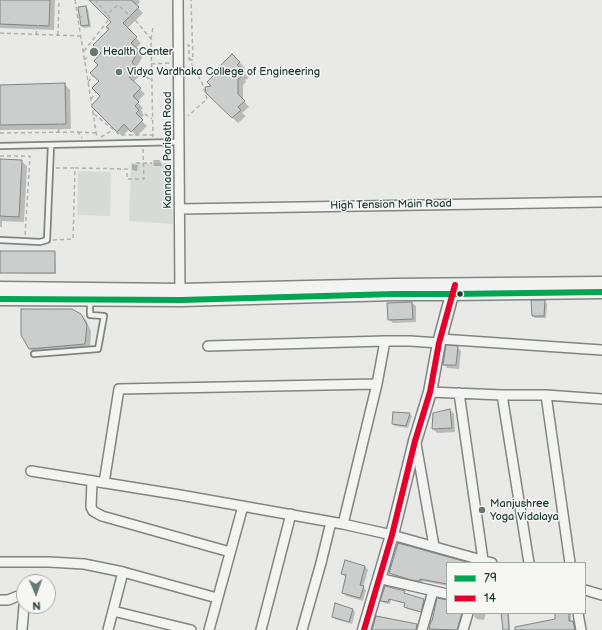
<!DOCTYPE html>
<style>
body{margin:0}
#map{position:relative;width:602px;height:630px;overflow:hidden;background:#e9eae8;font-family:"Balsamiq Sans",sans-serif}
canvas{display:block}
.legend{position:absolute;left:446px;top:562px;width:140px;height:52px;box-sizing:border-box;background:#f6f6f2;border:1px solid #a0aca6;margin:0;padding:5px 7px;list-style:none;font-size:12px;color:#1f3d34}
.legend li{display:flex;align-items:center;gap:8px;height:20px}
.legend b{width:20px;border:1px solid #a0aca6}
.north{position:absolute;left:16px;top:574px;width:40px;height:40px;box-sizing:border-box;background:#f6f6f2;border:1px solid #a0aca6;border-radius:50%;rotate:178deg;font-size:11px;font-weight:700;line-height:16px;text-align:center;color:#1f3d34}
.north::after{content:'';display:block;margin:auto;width:14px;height:18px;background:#667a73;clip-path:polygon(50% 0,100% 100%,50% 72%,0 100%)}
</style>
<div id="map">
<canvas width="602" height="630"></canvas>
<ul class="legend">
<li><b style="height:5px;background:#00a651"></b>79</li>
<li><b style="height:5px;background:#e4002b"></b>14</li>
</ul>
<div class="north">N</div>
</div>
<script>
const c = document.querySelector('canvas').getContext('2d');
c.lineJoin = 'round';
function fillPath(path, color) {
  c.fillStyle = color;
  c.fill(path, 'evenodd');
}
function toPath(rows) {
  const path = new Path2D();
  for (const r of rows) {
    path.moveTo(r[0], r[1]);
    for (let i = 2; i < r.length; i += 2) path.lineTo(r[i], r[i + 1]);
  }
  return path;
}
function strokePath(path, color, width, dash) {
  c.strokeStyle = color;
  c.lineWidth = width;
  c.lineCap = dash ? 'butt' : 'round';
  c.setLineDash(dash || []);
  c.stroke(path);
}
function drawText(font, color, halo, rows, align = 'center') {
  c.font = font + ' "Balsamiq Sans",sans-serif';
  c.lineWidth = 3;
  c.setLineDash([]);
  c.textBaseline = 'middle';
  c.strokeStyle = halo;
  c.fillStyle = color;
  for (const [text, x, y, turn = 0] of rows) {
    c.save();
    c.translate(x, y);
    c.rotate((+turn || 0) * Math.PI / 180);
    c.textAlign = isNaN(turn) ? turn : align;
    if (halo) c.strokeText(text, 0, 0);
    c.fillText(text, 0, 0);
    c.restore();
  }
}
fillPath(toPath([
 [131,163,169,163,173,224,129,221],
 [78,171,111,172,110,216,77,215]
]), '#d6dbd7');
fillPath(toPath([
 [0,0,55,0,54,30,0,28],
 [90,0,139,0,140,2,136,6,143,13,127,29,141,43,135,49,143,56,136,68,142,74,133,82,145,94,137,102,143,108,140,111,144,115,140,119,147,126,137,136,130,129,122,136,92,106,102,96,100,81,102,54,112,22],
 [86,7,88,9,91,27,84,28,82,26,79,8],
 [232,55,245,68,242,71,249,78,245,80,246,82,243,85,243,100,249,107,242,113,246,116,238,123,207,93,213,87],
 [65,84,70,90,71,129,0,130,0,86],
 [0,160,21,161,27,166,24,222,2,221,2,227,0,227],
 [153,160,160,160,162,166,154,166],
 [132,164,138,165,137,171,132,170],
 [0,252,55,252,56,274,0,273],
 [532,301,545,301,547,304,546,318,535,318,533,316],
 [412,303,416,306,416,322,393,323,389,319],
 [81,315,86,320,91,331,90,349,36,354,30,349],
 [457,347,461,351,459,369,447,368,444,364],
 [450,410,454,414,455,432,437,433,433,429],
 [394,413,410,414,412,416,408,428,395,426,393,424],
 [399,544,467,563,447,563,447,586,423,581,422,584,393,576,390,573],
 [365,566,368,570,363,587,366,590,363,601,346,596,343,593,346,577,342,574],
 [404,592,406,595,424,600,426,603,423,613,407,609,405,607,406,604,391,600,390,604,384,603,381,601],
 [447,601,447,613,465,613,460,630,429,630,432,622],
 [335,605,353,610,355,612,352,624,335,619,333,617],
 [475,613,486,613,484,620,477,619,474,616],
 [502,613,509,614,510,630,503,630],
 [556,613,571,613,571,622,576,625,577,630,524,630,556,620]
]), '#0003');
const building = toPath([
 [0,0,50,0,49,26,0,24,0,0],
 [89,0,131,0,139,7,123,23,137,37,131,43,139,50,132,62,137,68,129,77,141,88,133,96,139,102,135,106,139,110,136,113,143,120,131,132,124,124,117,132,91,106,100,96,92,88,99,81,90,73,98,65,94,61,101,53,93,45,109,29,106,27,111,22,89,0],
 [86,6,89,25,81,26,78,7,86,6],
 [232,54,240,62,237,65,245,72,240,75,241,77,238,79,238,94,245,101,238,107,241,110,232,118,206,93,205,87,211,86,207,82,213,76,212,74,232,54],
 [65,83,66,124,0,125,0,85,65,83],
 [0,159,22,160,19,217,0,216,0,159],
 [0,251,55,251,55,273,0,273,0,251],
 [531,300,545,300,544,316,532,316,531,300],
 [412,302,413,319,388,320,387,303,412,302],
 [21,309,72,309,81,314,87,325,85,344,29,349,21,335,21,309],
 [446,345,458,346,456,365,443,365,446,345],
 [450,409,452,428,432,429,433,413,450,409],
 [393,412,410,413,406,426,392,424,393,412],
 [398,543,470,563,447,563,447,584,420,579,420,581,411,580,389,573,398,543],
 [345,560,365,566,360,585,364,586,360,598,342,593,346,575,341,574,345,560],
 [385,586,405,591,404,593,424,599,421,612,404,607,405,603,389,599,388,602,380,601,385,586],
 [437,598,447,600,447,613,462,613,457,630,429,629,431,621,432,621,437,598],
 [335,603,353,609,349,622,332,617,335,603],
 [501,613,508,613,509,630,503,630,501,613],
 [555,613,569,613,569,621,573,621,575,630,515,630,515,627,555,619,555,613],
 [376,616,417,624,416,630,372,630,376,616]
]);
fillPath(building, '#cbcecc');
strokePath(building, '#7f8583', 1);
const lane = toPath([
 [0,146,179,142],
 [0,240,40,242,47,240,51,145],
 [34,354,98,349,104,316,90,315,90,300]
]);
const street = toPath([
 [178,0,180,296],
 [180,209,602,202],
 [440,339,602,350],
 [208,346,385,341,410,341,439,343],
 [430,392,502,395,546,395,602,399],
 [459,393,483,560],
 [502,395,529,563],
 [546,395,570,563],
 [416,444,434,546],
 [31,471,180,495,343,524,392,535,492,563],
 [92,481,91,507,93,511,102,516,230,552],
 [104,483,119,389,377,384],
 [343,524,377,384,385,341],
 [0,562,49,562,84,564,123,572,217,598],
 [378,578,447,594],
 [585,590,602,595],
 [0,600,8,600,18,596,24,598],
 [113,611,191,630],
 [578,613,581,630],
 [22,630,24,606],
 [108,630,123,572],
 [209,630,243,506],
 [261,630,291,514],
 [302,630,321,563,331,522],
 [422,630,433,591],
 [463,630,468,613]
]);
const secondary = toPath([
 [0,288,180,290,394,285,602,283],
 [0,299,181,300,394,294,453,294,602,292],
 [364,630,392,535,415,441,430,392,439,343,454,287]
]);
strokePath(lane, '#7f8583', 8);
strokePath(street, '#7f8583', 12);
strokePath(secondary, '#7f8583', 15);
strokePath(toPath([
 [75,0,97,138],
 [95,0,107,14,118,5,136,21,151,39,153,137],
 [78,18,83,16],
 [0,33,80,36],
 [36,35,38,25],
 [58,35,59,0],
 [151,39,153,27],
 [187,45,189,45,189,59,202,83,207,99,188,116],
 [84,51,110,18,107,14],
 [189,59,193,60,191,0],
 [84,60,94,52],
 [151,64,169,63],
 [140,74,152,80],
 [88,82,93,76],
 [91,99,96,92],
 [139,110,152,119],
 [94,114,120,135,153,135],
 [0,130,3,125],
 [58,132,61,124],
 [78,132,96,133],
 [0,133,78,132,82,138],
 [101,137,113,130],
 [0,156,30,156,25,236],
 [136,163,152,163],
 [56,168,74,168],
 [53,240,73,239,75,168,127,169,127,179,144,179,143,149]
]), '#aeb2b0', 1.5, [4, 3]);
strokePath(lane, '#f3f3f1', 4.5);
strokePath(street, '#f3f3f1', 9);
strokePath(secondary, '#f3f3f1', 12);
strokePath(toPath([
 [0,299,181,300,394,294,453,294,602,292]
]), '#00a651', 6);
strokePath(toPath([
 [364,630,392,535,415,441,430,392,439,343,455,285]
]), '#e4002b', 6);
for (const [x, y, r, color] of [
 [94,52,5,"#667a73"],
 [119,72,4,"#667a73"],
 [460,294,3.5,"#1f3d34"],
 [482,510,4,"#667a73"]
]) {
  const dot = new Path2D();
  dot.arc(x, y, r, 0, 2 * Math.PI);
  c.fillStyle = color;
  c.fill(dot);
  strokePath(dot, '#f6f6f2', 1.5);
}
drawText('11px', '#1f3d34', '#f6f6f2', [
 ["Health Center",103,52],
 ["Vidya Vardhaka College of Engineering",127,72],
 ["Manjushree",490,504],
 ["Yoga Vidalaya",490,517]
], 'left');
drawText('11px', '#1f3d34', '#f6f6f2', [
 ["Kannada Parisath Road",168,150,-90],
 ["High Tension Main Road",391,205,-1]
]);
</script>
